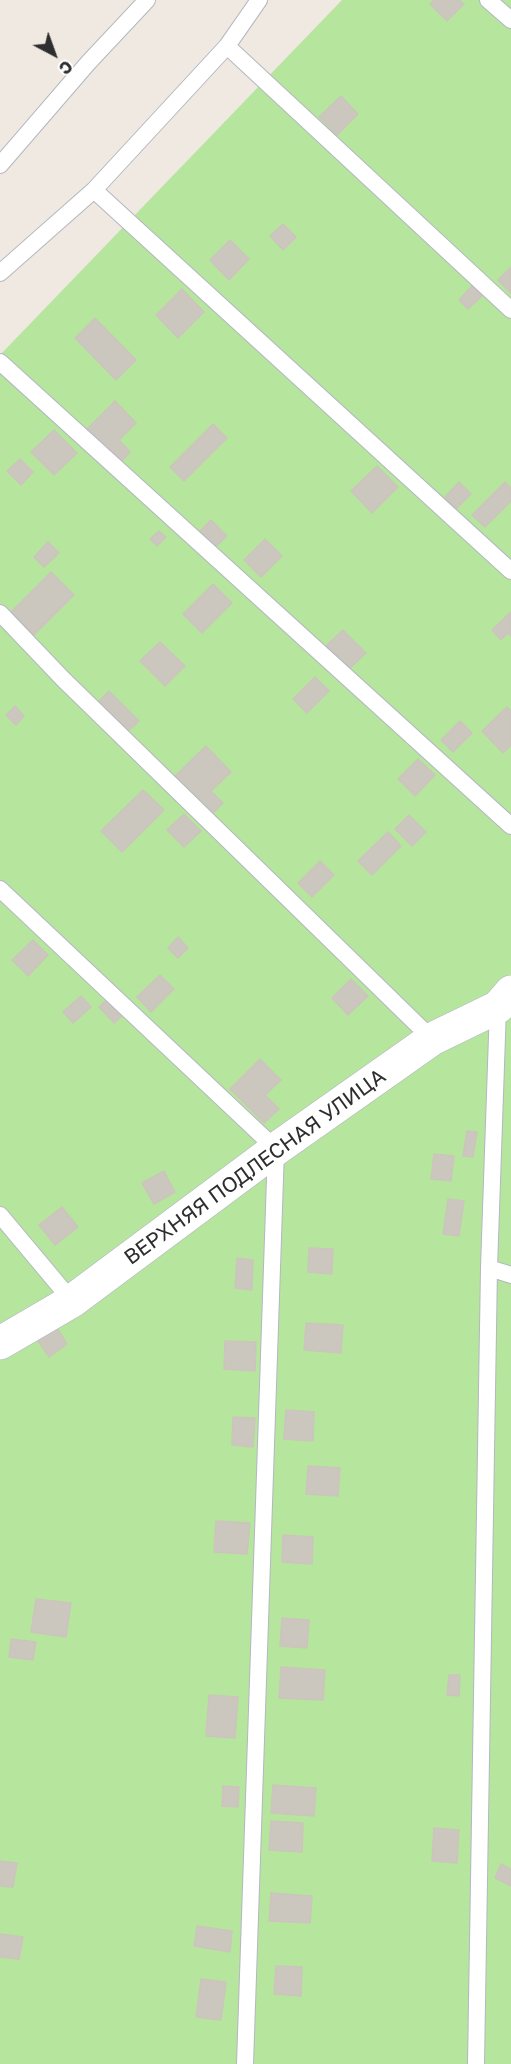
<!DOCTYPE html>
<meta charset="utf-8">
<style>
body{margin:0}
#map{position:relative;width:511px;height:2064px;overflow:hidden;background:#efe9e1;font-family:"Golos Text",sans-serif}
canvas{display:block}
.north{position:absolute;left:24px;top:24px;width:60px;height:60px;-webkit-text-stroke:4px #fff;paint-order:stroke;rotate:139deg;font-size:16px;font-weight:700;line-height:24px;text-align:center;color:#2e2e2e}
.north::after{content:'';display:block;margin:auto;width:21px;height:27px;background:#2e2e2e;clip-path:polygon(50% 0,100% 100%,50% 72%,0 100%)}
</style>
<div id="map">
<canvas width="511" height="2064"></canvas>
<div class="north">С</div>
</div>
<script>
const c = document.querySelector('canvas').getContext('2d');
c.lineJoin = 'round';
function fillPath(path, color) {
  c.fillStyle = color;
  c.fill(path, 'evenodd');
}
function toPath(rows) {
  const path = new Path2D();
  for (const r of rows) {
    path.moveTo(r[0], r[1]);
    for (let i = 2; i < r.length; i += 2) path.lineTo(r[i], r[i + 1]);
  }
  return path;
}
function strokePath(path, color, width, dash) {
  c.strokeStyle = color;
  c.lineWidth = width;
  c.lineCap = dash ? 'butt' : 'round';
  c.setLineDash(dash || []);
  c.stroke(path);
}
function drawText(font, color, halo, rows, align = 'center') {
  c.font = font + ' "Golos Text",sans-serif';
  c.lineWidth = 4.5;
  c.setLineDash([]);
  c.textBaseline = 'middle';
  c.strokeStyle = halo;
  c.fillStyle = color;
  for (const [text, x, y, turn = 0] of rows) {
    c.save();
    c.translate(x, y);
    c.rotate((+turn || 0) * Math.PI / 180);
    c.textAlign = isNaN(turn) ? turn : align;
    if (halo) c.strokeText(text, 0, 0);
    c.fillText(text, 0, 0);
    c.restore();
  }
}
fillPath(toPath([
 [342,0,511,0,511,2064,0,2064,0,355]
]), '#b6e59e');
const building = toPath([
 [434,0,459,0,464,4,447,21,430,4,434,0],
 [341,96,358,114,337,135,319,117,341,96],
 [283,224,296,237,283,250,270,236,283,224],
 [230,240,249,259,229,280,210,260,230,240],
 [511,267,511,293,498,280,511,267],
 [472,286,482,296,468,309,459,300,472,286],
 [182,289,204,312,178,338,156,315,182,289],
 [95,318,136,360,116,380,75,338,95,318],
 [115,401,136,423,119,440,130,452,120,463,87,429,115,401],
 [213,424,227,438,184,481,170,467,213,424],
 [54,430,77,453,54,475,31,452,54,430],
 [20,459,33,472,21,485,7,471,20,459],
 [377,466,398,487,372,513,351,491,377,466],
 [459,482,471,494,456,509,445,497,459,482],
 [505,482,511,488,511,501,485,527,472,515,505,482],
 [211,520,227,536,214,548,198,533,211,520],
 [159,531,166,537,157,546,150,539,159,531],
 [265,539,282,556,261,577,244,560,265,539],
 [48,542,59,553,44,567,34,557,48,542],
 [51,572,74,595,34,635,11,612,51,572],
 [213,584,232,603,202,633,183,614,213,584],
 [511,612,511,636,508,633,501,640,492,630,511,612],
 [343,630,366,653,349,669,326,646,343,630],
 [160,642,185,666,165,686,140,661,160,642],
 [315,677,329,691,307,713,293,699,315,677],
 [109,691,139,721,125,734,96,704,109,691],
 [15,706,24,716,16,725,6,715,15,706],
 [507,707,511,711,511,745,503,753,482,731,507,707],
 [460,721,472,733,453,752,441,740,460,721],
 [206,746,231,772,211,791,223,803,212,814,175,776,206,746],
 [418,759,435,775,415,796,398,779,418,759],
 [143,790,164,810,122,852,101,831,143,790],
 [184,814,201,831,184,847,167,830,184,814],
 [409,815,426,832,412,846,395,829,409,815],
 [388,832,401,846,372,875,358,861,388,832],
 [320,861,334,875,312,897,298,883,320,861],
 [178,937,188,948,178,958,168,948,178,937],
 [33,940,48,955,28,976,12,960,33,940],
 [160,975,174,989,151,1012,137,997,160,975],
 [351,979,368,996,348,1015,332,998,351,979],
 [81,996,91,1007,73,1023,63,1012,81,996],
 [109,998,124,1014,114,1023,99,1007,109,998],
 [260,1059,281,1080,265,1095,279,1109,264,1123,230,1089,260,1059],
 [467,1131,477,1132,473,1157,463,1156,467,1131],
 [434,1154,454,1156,451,1181,431,1179,434,1154],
 [164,1171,175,1192,154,1204,142,1183,164,1171],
 [448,1199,464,1201,459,1236,443,1234,448,1199],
 [62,1207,78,1227,55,1245,39,1225,62,1207],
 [309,1248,333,1249,332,1274,308,1272,309,1248],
 [237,1258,253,1260,252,1290,235,1288,237,1258],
 [53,1322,67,1344,49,1357,34,1335,53,1322],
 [306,1323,343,1325,341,1353,304,1350,306,1323],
 [225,1341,256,1342,255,1371,224,1369,225,1341],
 [286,1410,314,1412,313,1441,284,1439,286,1410],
 [233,1417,255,1418,253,1447,232,1445,233,1417],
 [308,1466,340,1468,338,1496,306,1494,308,1466],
 [216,1521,250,1523,247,1554,214,1552,216,1521],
 [283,1535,313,1537,312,1564,282,1562,283,1535],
 [36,1599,71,1603,66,1637,31,1632,36,1599],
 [282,1618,309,1620,307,1648,280,1646,282,1618],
 [11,1639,36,1642,33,1660,9,1657,11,1639],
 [281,1667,325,1670,323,1700,279,1698,281,1667],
 [449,1675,460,1675,459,1696,447,1695,449,1675],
 [209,1695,238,1697,235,1738,206,1736,209,1695],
 [273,1785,316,1788,314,1816,271,1813,273,1785],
 [223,1786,239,1787,238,1807,222,1806,223,1786],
 [271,1821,303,1823,302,1852,269,1850,271,1821],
 [434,1828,459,1830,457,1863,432,1861,434,1828],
 [0,1861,17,1863,13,1887,0,1886,0,1861],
 [501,1864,511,1869,511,1886,495,1878,501,1864],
 [271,1893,312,1896,310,1923,269,1921,271,1893],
 [197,1926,232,1931,230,1952,194,1946,197,1926],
 [0,1934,23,1937,19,1959,0,1957,0,1934],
 [276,1966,302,1967,301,1996,274,1994,276,1966],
 [201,1979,226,1982,221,2020,196,2017,201,1979]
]);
fillPath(building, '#cbc7bf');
strokePath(building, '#cbc5ba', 1.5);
const service = toPath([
 [488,0,511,20],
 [227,46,511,310],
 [0,165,88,63,147,0],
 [94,190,511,571],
 [0,273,94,190,227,46,259,0],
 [0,362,511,826],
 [0,613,63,679,432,1039],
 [0,889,276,1149,245,2064],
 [0,1215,72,1301],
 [489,1268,511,1275],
 [476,2064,489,1268,498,1007]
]);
const minor = toPath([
 [0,1343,72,1301,276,1149,432,1039,498,1007,511,992]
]);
strokePath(service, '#b4b7c1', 18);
strokePath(minor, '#b4b7c1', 34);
strokePath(service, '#fff', 16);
strokePath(minor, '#fff', 33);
drawText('21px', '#2e2e2e', '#fff', [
 ["ВЕРХНЯЯ ПОДЛЕСНАЯ УЛИЦА",255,1167,-36]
]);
</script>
